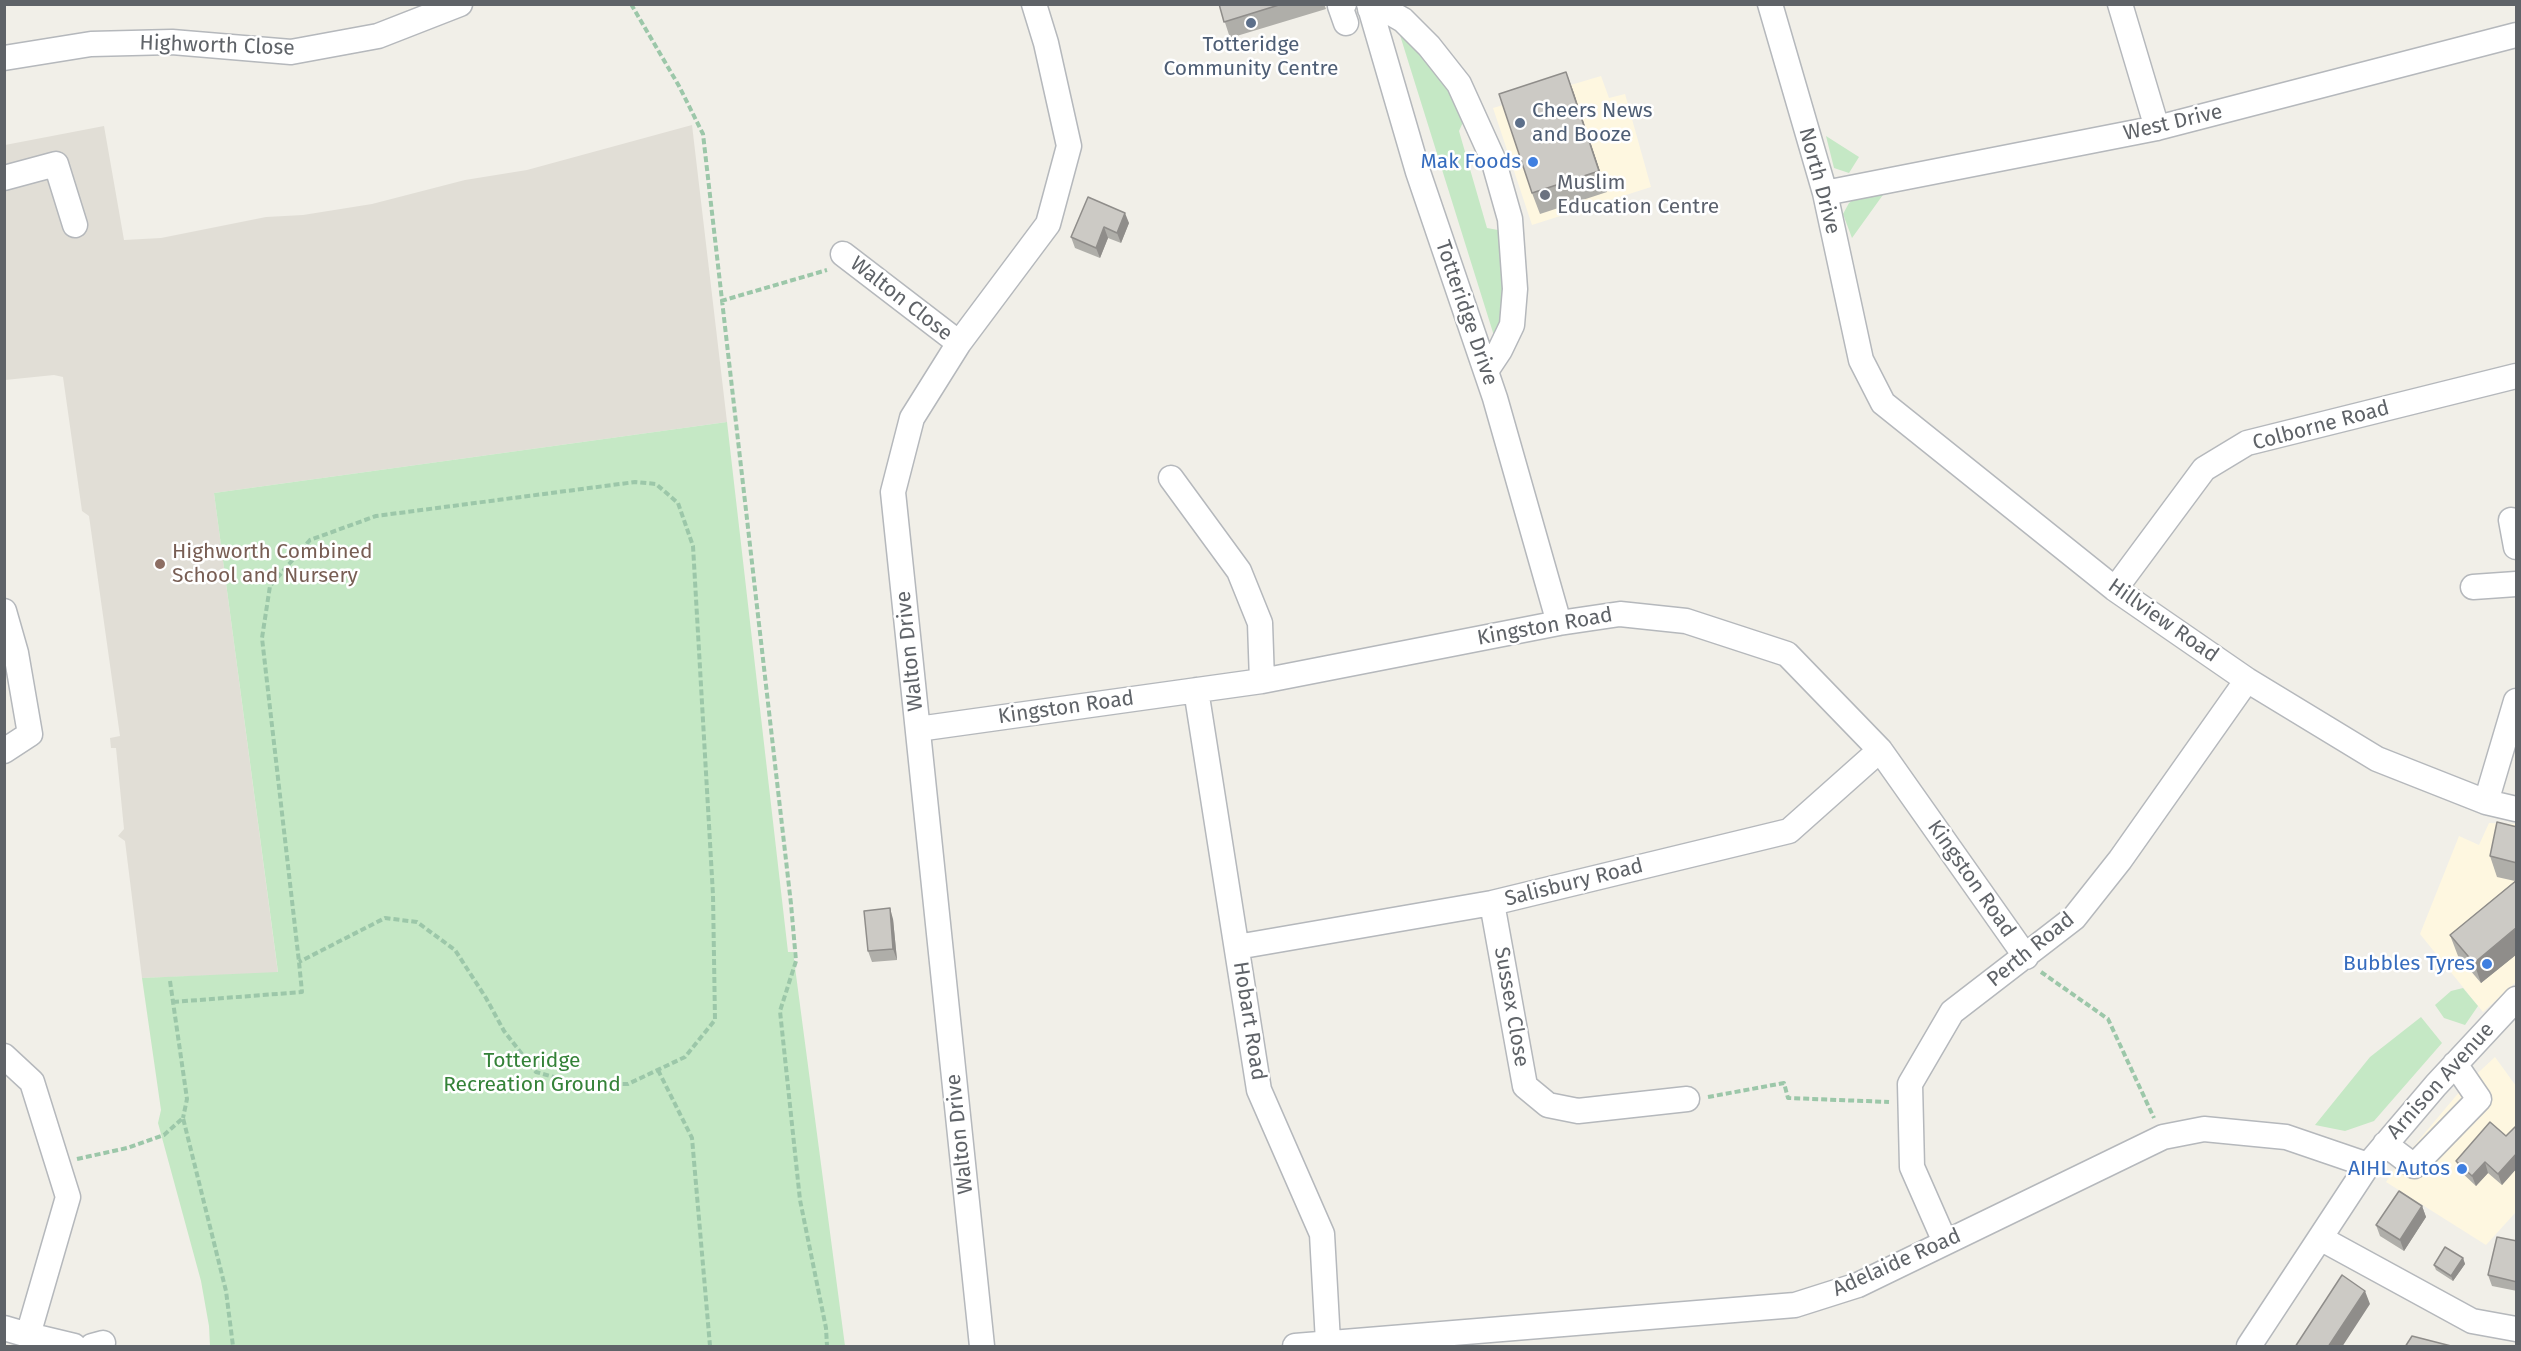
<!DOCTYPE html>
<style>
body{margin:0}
#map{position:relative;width:2521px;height:1351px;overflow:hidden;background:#f1efe8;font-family:"Fira Sans",sans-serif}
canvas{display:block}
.frame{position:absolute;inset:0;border:6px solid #5f6368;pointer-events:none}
</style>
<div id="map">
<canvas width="2521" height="1351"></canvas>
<div class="frame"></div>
</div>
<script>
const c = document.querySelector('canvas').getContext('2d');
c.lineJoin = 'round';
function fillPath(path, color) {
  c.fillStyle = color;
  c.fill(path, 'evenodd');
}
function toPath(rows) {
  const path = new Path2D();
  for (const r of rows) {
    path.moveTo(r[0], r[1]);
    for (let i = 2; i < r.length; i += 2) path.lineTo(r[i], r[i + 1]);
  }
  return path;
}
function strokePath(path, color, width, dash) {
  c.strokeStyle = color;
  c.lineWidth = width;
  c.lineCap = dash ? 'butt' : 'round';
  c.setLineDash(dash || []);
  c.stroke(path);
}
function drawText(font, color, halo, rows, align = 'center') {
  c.font = font + ' "Fira Sans",sans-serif';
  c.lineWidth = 5;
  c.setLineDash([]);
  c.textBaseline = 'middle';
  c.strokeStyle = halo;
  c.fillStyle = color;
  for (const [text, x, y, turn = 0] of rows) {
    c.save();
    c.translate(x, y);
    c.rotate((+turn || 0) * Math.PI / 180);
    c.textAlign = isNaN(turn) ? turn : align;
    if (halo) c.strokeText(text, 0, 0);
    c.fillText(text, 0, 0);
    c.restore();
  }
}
fillPath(toPath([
 [1601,76,1609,98,1625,94,1651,187,1532,225,1493,108],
 [2489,823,2516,824,2516,982,2483,1012,2420,934,2459,836,2479,845],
 [2495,1057,2516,1086,2516,1212,2486,1245,2386,1182,2397,1166,2466,1084]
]), '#fef7e0');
fillPath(toPath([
 [692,125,727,422,214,493,278,973,142,978,125,841,118,836,124,829,116,748,111,748,110,738,120,736,89,516,82,511,63,377,54,375,5,380,5,145,104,126,124,240,161,238,266,217,303,215,372,204,465,180,527,170]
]), '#e1ded6');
fillPath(toPath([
 [1405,28,1456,93,1464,120,1459,131,1487,228,1498,230,1504,239,1509,332,1495,339,1399,32],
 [1826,136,1859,157,1849,173,1834,168],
 [1885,192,1852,238,1843,214,1849,203,1859,195],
 [727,422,788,952,793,952,845,1346,210,1346,209,1326,201,1281,158,1123,161,1110,142,978,278,972,214,493],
 [2463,988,2478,1006,2465,1025,2444,1018,2435,1005,2451,991],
 [2421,1017,2442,1043,2374,1121,2345,1131,2315,1125,2370,1057]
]), '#c5e8c5');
const minor = toPath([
 [1344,4,1340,6,1346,23],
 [1369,4,1418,172,1495,398,1559,623],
 [1770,4,1825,193,1861,360,1883,403,2115,589,2247,680,2377,759,2486,802,2516,809],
 [2120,4,2157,128],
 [1370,9,1384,9,1403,20,1429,46,1459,84,1493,159,1510,219,1515,289,1512,325,1500,350,1486,371],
 [4,58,91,44,172,42,291,52,378,36,460,4],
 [4,178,56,164,75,225],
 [1825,193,2157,128,2516,35],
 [843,254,959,343],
 [1171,478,1239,571,1260,623,1262,681],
 [2511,520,2516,547],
 [2473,587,2516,584],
 [2115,589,2204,469,2247,443,2516,376],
 [4,611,16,653,30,734,4,751],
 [1196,690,1259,1090,1322,1234,1328,1342],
 [918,729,1262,681,1559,623,1620,614,1686,621,1787,654,1880,750,2026,957],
 [2486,802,2516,701],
 [1492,903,1525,1086,1548,1105,1578,1111,1687,1099],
 [1237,947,1492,903,1789,831,1880,750],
 [4,1056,32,1082,68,1197,28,1335,4,1328],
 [2385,1144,2414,1166,2479,1099,2455,1064],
 [2320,1238,2472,1321,2516,1329],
 [1945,1242,1912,1167,1910,1084,1952,1012,2074,918,2120,860,2247,680],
 [28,1335,74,1346],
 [92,1346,103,1343],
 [982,1346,893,492,912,418,959,343,1048,224,1069,146,1046,43,1034,4],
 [1295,1346,1795,1305,1858,1285,2163,1137,2204,1129,2286,1137,2368,1165],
 [2249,1346,2368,1165,2436,1085,2516,999]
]);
strokePath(minor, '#b5b8bc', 27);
strokePath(toPath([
 [631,4,679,86,703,134,791,904,796,961,780,1011,800,1200,826,1328,827,1346],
 [721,301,827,270],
 [2041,972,2108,1019,2154,1118],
 [170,981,187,1099,183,1118],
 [173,1002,302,992,299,962,262,638,270,586,310,540,376,516,635,482,656,484,678,503,693,546,713,895,715,1020,685,1057,628,1084,579,1084,536,1072,504,1031,486,998,455,950,417,922,385,918,299,962],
 [658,1070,692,1138,710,1346],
 [1708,1097,1784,1083,1788,1098,1889,1102],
 [77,1159,127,1148,164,1135,183,1118,226,1291,233,1346]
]), '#9cc7a9', 4, [6, 3]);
strokePath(minor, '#fff', 24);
fillPath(toPath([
 [1219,4,1324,4,1326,9,1230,38],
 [1566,72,1607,192,1540,214,1532,193],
 [1088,197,1129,223,1121,243,1108,238,1100,258,1075,248,1071,237],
 [2517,827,2517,954,2481,983,2458,956,2450,935,2515,881,2497,877,2490,856],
 [893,919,897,960,872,962,868,951],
 [2517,1125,2517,1168,2502,1185,2488,1173,2476,1186,2460,1171,2456,1161,2506,1136],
 [2422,1206,2426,1217,2404,1251,2380,1236,2376,1225],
 [2517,1241,2517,1291,2492,1286,2488,1275],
 [2463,1258,2465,1264,2453,1281,2436,1270,2434,1265]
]), '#afaea9');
fillPath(toPath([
 [1566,72,1574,93,1607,192,1599,171],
 [1125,213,1129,223,1121,243,1117,233],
 [1104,227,1108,238,1100,258,1096,248],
 [890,908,893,919,897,960,893,949],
 [2517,927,2517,954,2481,983,2474,963],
 [2517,1153,2517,1168,2502,1185,2498,1174],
 [2485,1162,2488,1173,2476,1186,2472,1176],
 [2422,1206,2426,1217,2404,1251,2400,1240],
 [2463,1258,2465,1264,2453,1281,2451,1276],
 [2365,1291,2370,1304,2342,1347,2328,1347]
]), '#8f8d8a');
const building = toPath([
 [1219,4,1282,4,1224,22,1219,4],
 [1566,72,1599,171,1532,193,1499,94,1566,72],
 [1088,197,1125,213,1117,233,1104,227,1096,248,1071,237,1088,197],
 [2497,822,2517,827,2517,863,2490,856,2497,822],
 [2517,880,2517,927,2474,963,2450,935,2517,880],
 [890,908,893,949,868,951,864,911,890,908],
 [2490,1122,2506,1136,2517,1125,2517,1153,2498,1174,2485,1162,2472,1176,2456,1161,2490,1122],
 [2399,1191,2422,1206,2400,1240,2376,1225,2399,1191],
 [2497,1237,2517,1241,2517,1282,2488,1275,2497,1237],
 [2445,1247,2463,1258,2451,1276,2434,1265,2445,1247],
 [2342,1275,2365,1291,2328,1347,2295,1347,2342,1275],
 [2412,1336,2455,1347,2405,1347,2412,1336]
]);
fillPath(building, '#cccac5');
strokePath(building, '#8f8d8a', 1.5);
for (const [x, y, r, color] of [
 [1251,23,6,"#5c6f8a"],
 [1520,123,6,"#5c6f8a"],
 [1533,162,6,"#3f7fe0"],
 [1545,195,6,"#6b7280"],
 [160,564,6,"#8d6e63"],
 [2487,964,6,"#3f7fe0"],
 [2462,1169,6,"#3f7fe0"]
]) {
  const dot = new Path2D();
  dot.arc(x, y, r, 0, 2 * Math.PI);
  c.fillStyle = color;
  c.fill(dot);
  strokePath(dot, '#fff', 2);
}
drawText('21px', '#4e5e75', '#fff', [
 ["Totteridge",1251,45],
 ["Community Centre",1251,69],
 ["Cheers News",1532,111,"left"],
 ["and Booze",1532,135,"left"]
]);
drawText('21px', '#5f6368', '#fff', [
 ["Highworth Close",217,46,2],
 ["West Drive",2173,123,-13],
 ["North Drive",1819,181,75],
 ["Walton Close",901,299,38],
 ["Totteridge Drive",1466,313,71],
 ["Colborne Road",2321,426,-15],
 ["Hillview Road",2163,621,35],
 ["Kingston Road",1545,627,-10],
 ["Walton Drive",910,651,-96],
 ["Kingston Road",1066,708,-8],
 ["Kingston Road",1971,879,55],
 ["Salisbury Road",1574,883,-14],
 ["Perth Road",2031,950,-39],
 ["Sussex Close",1511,1007,80],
 ["Hobart Road",1249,1021,81],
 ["Arnison Avenue",2441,1081,-48],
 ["Walton Drive",960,1134,-96],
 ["Adelaide Road",1897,1263,-24]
]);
drawText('21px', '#366cbe', '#fff', [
 ["Mak Foods",1521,162],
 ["Bubbles Tyres",2475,964],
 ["AIHL Autos",2450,1169]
], 'right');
drawText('21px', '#5b616d', '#fff', [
 ["Muslim",1557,183],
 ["Education Centre",1557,207]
], 'left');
drawText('21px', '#785e54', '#fff', [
 ["Highworth Combined",172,552],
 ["School and Nursery",172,576]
], 'left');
drawText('21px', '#348238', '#fff', [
 ["Totteridge",532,1061],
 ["Recreation Ground",532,1085]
]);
</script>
